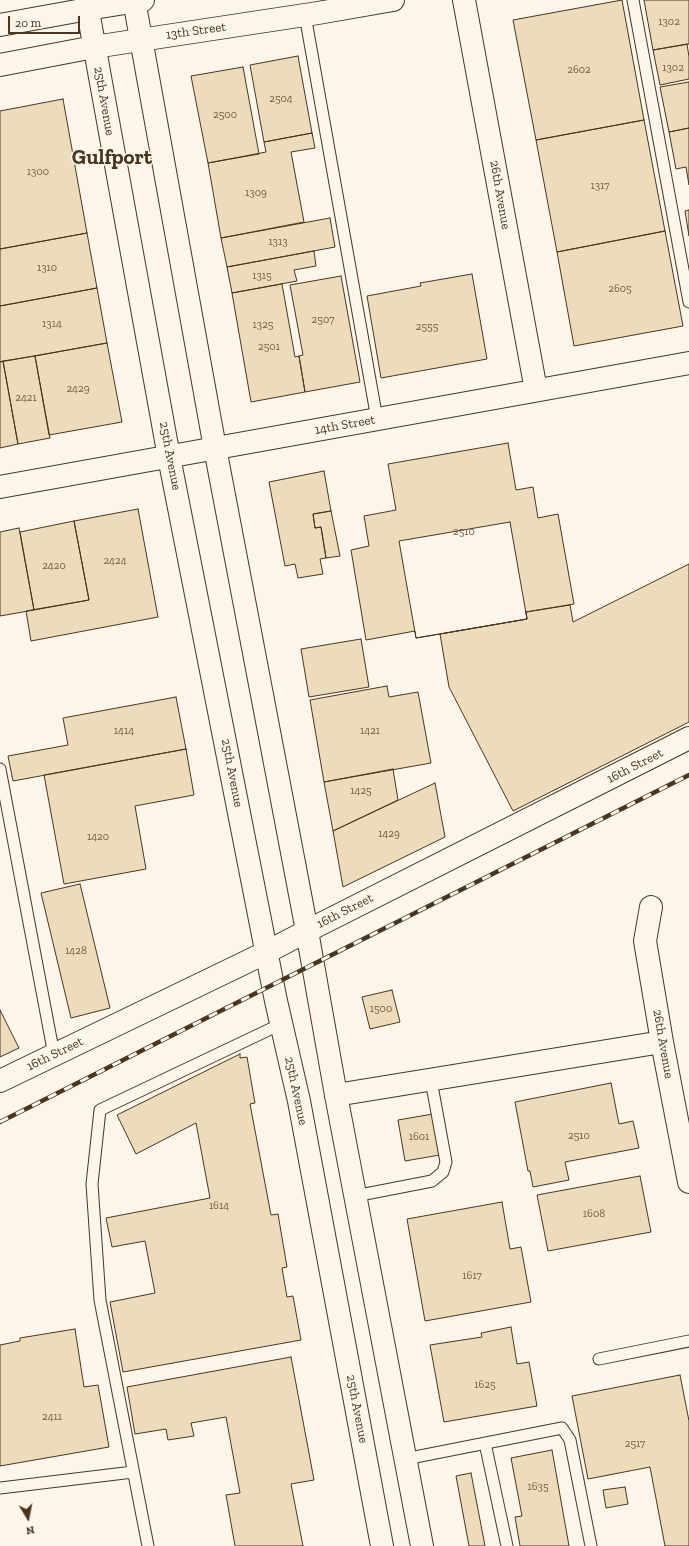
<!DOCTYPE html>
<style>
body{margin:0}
#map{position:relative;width:689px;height:1546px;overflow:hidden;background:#fbf6e9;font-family:"Zilla Slab",serif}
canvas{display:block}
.north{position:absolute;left:8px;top:1498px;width:40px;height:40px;-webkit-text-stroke:3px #fbf6e9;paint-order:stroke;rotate:170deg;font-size:11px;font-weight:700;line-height:16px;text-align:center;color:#4a3520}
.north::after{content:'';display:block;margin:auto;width:14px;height:18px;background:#4a3520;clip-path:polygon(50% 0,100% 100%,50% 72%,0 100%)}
.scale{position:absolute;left:8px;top:16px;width:72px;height:18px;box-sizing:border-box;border:2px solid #4a3520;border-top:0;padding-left:5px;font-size:12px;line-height:14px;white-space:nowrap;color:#4a3520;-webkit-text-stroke:3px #fbf6e9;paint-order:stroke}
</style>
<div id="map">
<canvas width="689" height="1546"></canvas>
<div class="north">N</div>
<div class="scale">20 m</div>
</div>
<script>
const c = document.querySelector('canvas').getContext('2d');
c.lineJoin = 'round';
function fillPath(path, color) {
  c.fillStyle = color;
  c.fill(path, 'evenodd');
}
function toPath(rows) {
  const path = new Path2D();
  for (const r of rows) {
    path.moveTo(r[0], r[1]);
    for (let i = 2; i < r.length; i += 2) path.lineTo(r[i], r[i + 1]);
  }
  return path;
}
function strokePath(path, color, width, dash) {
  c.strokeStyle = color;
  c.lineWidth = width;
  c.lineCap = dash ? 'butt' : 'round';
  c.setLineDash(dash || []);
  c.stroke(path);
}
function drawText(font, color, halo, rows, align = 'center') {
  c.font = font + ' "Zilla Slab",serif';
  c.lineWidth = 3;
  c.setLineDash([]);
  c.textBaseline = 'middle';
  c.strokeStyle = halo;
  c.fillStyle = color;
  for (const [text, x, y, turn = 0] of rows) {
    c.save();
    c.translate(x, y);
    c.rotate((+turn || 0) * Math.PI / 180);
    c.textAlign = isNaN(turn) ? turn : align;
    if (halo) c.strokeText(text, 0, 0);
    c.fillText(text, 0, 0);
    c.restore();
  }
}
const building = toPath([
 [622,0,644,120,536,140,513,20,622,0],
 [644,0,689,0,689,44,653,50,644,0],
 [687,44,689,57,689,79,660,85,653,50,687,44],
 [298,56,312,133,264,142,250,65,298,56],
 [243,67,259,154,208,163,191,76,243,67],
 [689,82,689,128,669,132,660,87,689,82],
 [63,99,87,233,0,249,0,111,63,99],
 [644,120,665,231,557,252,536,140,644,120],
 [689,128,689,185,686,167,676,169,669,132,689,128],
 [312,133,315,148,291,152,304,222,221,238,208,163,266,152,264,142,312,133],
 [689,210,689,236,685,211,689,210],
 [330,218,335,247,227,267,221,238,330,218],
 [665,231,683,326,574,346,557,252,665,231],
 [87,233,97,288,0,306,0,249,87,233],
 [314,251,316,266,294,270,297,281,232,293,227,267,314,251],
 [472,274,487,359,381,378,367,296,421,286,420,283,472,274],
 [341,276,360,382,305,392,299,356,303,355,290,285,341,276],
 [282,284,295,357,299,356,305,392,251,402,232,293,282,284],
 [97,288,107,343,0,362,0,306,97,288],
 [107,343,122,422,49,435,35,356,107,343],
 [35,356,50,438,18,444,3,361,35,356],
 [3,361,18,444,0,448,0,362,3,361],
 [508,443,516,490,533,487,538,518,558,514,574,604,526,612,527,619,440,634,416,638,415,631,366,640,351,550,369,546,364,516,396,510,388,464,508,443],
 [324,471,331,511,313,514,315,528,321,527,326,558,320,559,323,574,298,578,295,564,285,566,269,482,324,471],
 [138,509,158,617,31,641,26,611,89,600,74,521,138,509],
 [331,511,340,556,326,558,321,527,315,528,313,514,331,511],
 [74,521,89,600,34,610,20,532,74,521],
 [510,522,527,619,416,638,399,541,510,522],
 [19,528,34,610,0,616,0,532,19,528],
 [689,564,689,722,513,811,449,687,440,634,527,619,526,612,570,605,573,622,689,564],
 [361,639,369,687,309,697,301,649,361,639],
 [387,686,389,697,418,692,431,763,324,782,310,700,387,686],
 [176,697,186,749,13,781,8,756,68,745,63,718,176,697],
 [186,749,194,795,135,806,146,869,64,884,44,775,186,749],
 [393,769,398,800,333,831,324,782,393,769],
 [435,783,445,837,343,887,333,831,435,783],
 [80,884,110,1008,71,1018,41,893,80,884],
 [392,990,400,1022,370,1029,362,997,392,990],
 [0,1010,19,1048,0,1057,0,1010],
 [240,1054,240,1058,247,1057,255,1103,250,1104,271,1215,278,1214,287,1267,282,1268,287,1297,293,1296,301,1340,123,1372,110,1302,155,1293,145,1241,112,1247,106,1218,210,1198,196,1123,136,1154,117,1115,240,1054],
 [611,1083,619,1124,633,1121,639,1148,565,1162,569,1180,533,1187,530,1171,528,1171,515,1102,611,1083],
 [433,1114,440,1155,405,1161,398,1120,433,1114],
 [640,1176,651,1232,548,1251,537,1195,640,1176],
 [502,1202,510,1249,521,1247,531,1302,425,1321,407,1219,502,1202],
 [511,1327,517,1364,529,1362,537,1406,444,1422,430,1345,482,1337,481,1333,511,1327],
 [75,1329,84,1387,98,1385,109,1447,0,1466,0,1345,20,1341,20,1338,75,1329],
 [291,1357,314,1480,291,1484,303,1546,235,1546,226,1495,240,1493,226,1417,191,1423,194,1436,168,1440,166,1429,135,1434,127,1387,291,1357],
 [680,1375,689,1421,689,1546,665,1546,650,1467,588,1479,572,1396,680,1375],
 [552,1450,569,1546,520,1546,515,1517,522,1516,511,1458,552,1450],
 [471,1473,485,1546,469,1546,456,1476,471,1473],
 [625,1487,628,1504,606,1508,603,1490,625,1487]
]);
fillPath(building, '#ecdcbc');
strokePath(building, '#4a3520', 1);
const service = toPath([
 [633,0,689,302],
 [305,15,377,419],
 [0,769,54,1055],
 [355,1196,432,1181,443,1172,446,1162,431,1080],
 [599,1359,689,1341],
 [485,1443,507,1546],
 [405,1459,562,1428,570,1440,591,1546],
 [0,1488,133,1472],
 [148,1546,100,1300,92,1184,100,1110,281,1024]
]);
const minor = toPath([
 [464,0,536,390],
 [0,25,88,9],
 [0,65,94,47],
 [0,487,689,363],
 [651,907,645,941,662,1042,689,1182],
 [0,1081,267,952,307,931,689,738],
 [336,1095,662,1042]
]);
const tertiary = toPath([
 [88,9,143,0],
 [94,47,318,13,393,0]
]);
const primary = toPath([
 [86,0,169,457,276,1001,299,1101,382,1546],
 [134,0,215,448,307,931,336,1095,422,1546]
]);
strokePath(service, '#4a3520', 13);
strokePath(minor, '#4a3520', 24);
strokePath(tertiary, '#4a3520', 24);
strokePath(primary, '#4a3520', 24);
strokePath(service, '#fbf6e9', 11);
strokePath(minor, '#fbf6e9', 22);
strokePath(tertiary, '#fbf6e9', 22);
strokePath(primary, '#fbf6e9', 22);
const rail = toPath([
 [0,1122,689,775]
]);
strokePath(rail, '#4a3520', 4.5);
strokePath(rail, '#fbf6e9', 3, [9]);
drawText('11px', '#725f47', null, [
 ["1302",669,22],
 ["1302",673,68],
 ["2602",579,70],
 ["2504",281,99],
 ["2500",225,115],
 ["1300",38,172],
 ["1317",600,186],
 ["1309",256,193],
 ["1313",278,242],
 ["1310",47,268],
 ["1315",262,276],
 ["2605",620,289],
 ["2507",323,320],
 ["1314",52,324],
 ["1325",263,325],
 ["2555",427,327],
 ["2501",269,347],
 ["2429",78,389],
 ["2421",26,398],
 ["2510",464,532],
 ["2424",115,561],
 ["2420",54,566],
 ["1414",124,731],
 ["1421",370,731],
 ["1425",361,791],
 ["1429",389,834],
 ["1420",98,837],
 ["1428",76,951],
 ["1500",381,1009],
 ["2510",579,1136],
 ["1601",419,1137],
 ["1614",219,1206],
 ["1608",594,1214],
 ["1617",472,1276],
 ["1625",485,1385],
 ["2411",52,1417],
 ["2517",635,1444],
 ["1635",538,1487]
]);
drawText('13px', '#4a3520', '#fbf6e9', [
 ["13th Street",196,31,-8],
 ["25th Avenue",104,101,80],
 ["26th Avenue",500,195,80],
 ["14th Street",345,425,-10],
 ["25th Avenue",170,456,79],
 ["16th Street",635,766,-27],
 ["25th Avenue",232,773,79],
 ["16th Street",345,911,-27],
 ["26th Avenue",663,1044,80],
 ["16th Street",55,1054,-26],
 ["25th Avenue",296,1091,78],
 ["25th Avenue",357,1409,79]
]);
drawText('bold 21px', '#4a3520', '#fbf6e9', [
 ["Gulfport",112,158]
]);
</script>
